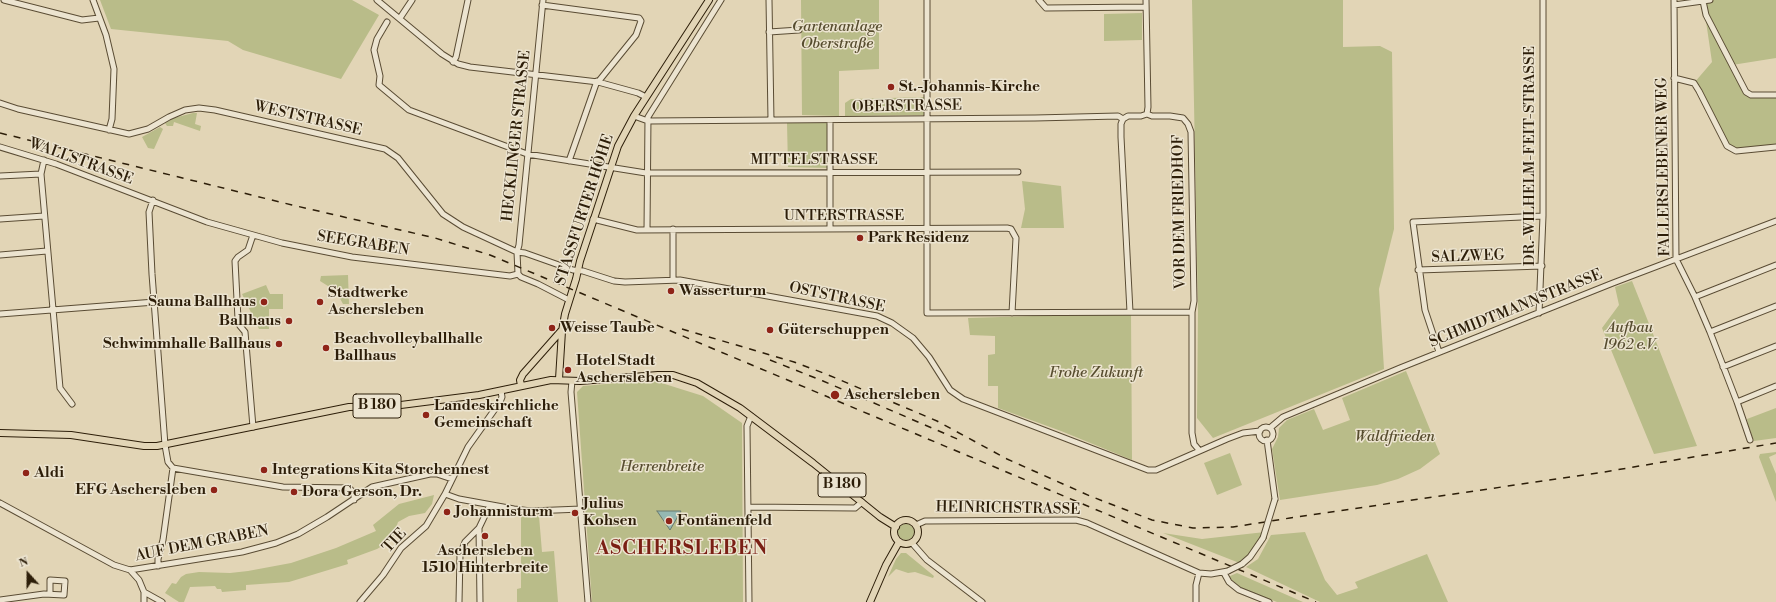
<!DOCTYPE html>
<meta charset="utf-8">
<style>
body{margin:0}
#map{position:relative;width:1776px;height:602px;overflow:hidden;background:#e2d5b6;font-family:"Libre Bodoni",serif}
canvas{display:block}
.north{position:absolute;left:8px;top:554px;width:40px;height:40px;-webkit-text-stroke:3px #ece4d0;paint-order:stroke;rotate:339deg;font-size:11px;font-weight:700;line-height:16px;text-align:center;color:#2d1e09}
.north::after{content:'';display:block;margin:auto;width:14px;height:18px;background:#2d1e09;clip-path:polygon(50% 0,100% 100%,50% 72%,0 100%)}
</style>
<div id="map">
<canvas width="1776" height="602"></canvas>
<div class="north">N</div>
</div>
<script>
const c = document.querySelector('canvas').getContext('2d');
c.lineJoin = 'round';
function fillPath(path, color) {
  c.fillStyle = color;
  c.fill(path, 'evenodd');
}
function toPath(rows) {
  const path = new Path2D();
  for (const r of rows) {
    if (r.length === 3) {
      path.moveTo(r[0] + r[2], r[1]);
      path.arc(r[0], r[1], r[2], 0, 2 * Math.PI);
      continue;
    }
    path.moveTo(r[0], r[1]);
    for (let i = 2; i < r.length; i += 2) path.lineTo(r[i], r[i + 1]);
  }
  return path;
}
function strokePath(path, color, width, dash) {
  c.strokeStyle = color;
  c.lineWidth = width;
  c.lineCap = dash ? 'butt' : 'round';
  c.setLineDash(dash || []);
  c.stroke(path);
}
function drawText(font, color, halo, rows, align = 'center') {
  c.font = font + ' "Libre Bodoni",serif';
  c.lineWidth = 3;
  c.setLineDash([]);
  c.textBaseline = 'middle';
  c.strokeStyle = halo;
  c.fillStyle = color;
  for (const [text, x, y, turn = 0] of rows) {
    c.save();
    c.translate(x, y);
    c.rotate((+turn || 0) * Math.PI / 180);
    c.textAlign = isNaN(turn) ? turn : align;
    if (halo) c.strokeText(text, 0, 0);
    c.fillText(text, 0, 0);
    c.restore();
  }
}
fillPath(toPath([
 [100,0,352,0,379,15,341,79,243,50,228,41,111,29],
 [801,0,879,0,879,69,839,71,839,116,802,115],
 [1192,0,1343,0,1343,47,1380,46,1392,52,1394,229,1379,289,1384,369,1213,438,1197,418,1198,311],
 [1710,0,1776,0,1776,58,1732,65,1743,87,1751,95,1776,95,1776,147,1736,151,1727,146,1694,83,1712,62,1703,1],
 [1142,13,1142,40,1104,41,1104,14],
 [926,97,926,115,845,116,845,103,851,99],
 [193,113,197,113,195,124,201,126,200,131,174,122,173,126,167,126,165,123,174,118],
 [787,123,827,123,829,168,788,167],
 [160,127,163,129,154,149,148,148,142,137],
 [1022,181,1061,186,1064,228,1021,228,1025,209],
 [348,275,349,304,343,304,336,291,320,281,321,276],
 [1632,281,1644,311,1697,446,1654,454,1602,328,1619,305,1615,287],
 [266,285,270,294,283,294,283,309,269,309,269,329,259,329,242,294],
 [1131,313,1132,460,1061,431,998,408,998,386,988,386,988,355,995,354,995,336,970,335,968,318],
 [1406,371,1440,454,1420,469,1398,479,1377,485,1280,500,1272,449,1278,437,1279,428,1287,420,1314,409,1323,430,1350,420,1342,398],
 [652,380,703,396,742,423,743,602,592,602,577,392,583,386],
 [1776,408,1776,438,1754,441,1748,425,1747,419],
 [1776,452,1776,454,1769,457,1776,474,1776,502,1759,457,1760,454],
 [1230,453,1242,485,1217,495,1204,463],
 [434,495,432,504,425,513,409,516,398,522,392,540,377,549,347,560,348,564,289,582,246,585,246,590,222,592,221,589,217,589,215,586,190,587,184,602,179,602,165,593,172,583,176,584,181,577,186,574,199,572,230,573,248,571,291,563,336,548,376,531,373,525,399,504],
 [521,516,539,516,542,552,554,551,558,602,517,602,517,589,521,588],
 [906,532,8],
 [1265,532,1242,564,1163,533,1202,539],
 [1305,532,1325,580,1337,595,1358,588,1355,582,1427,554,1448,602,1320,602,1246,567,1258,559,1271,535],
 [901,553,906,553,934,576,933,578,915,572,908,573,896,569,888,577,896,559],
 [1237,573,1255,581,1303,602,1277,602,1241,588,1230,578,1230,576]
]), '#b9bc89');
const water = toPath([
 [657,511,681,511,670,530,657,511]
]);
fillPath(water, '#95b8b2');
strokePath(water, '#6b7a6e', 1);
const minor = toPath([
 [4,0,82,20,99,18],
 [93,0,106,35,114,69,112,119,109,130],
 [377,0,442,54,458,64,470,67,598,82,638,93,646,97],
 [769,0,771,120],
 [927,0,927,313,1192,312],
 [1039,0,1046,8,1146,7],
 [1146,0,1148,107,1147,114],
 [1674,0,1676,259,1695,297,1710,332,1737,402,1750,440],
 [1703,1,1706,15,1746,92,1751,95,1776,95],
 [542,5,639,18,641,21,636,35,598,82],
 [1674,5,1710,0],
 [400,18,412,0],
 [387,22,377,39,374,50,380,76,379,85,409,110,527,154,646,173,1018,172],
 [769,32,799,30],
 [453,62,456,57,468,0],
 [1674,78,1694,83,1699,91,1727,146,1736,151,1776,147],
 [0,103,18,109,129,134,148,129,169,117,185,110,199,108,215,110,385,149,398,158,443,214,463,227,517,252,525,253,573,270,583,271,614,281,625,282,680,280,877,316,892,323,913,338,929,357,950,390,963,399,1148,470,1156,470,1227,439,1243,433,1260,431],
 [634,116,648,121,1035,118,1118,116,1123,119,1128,116,1141,116,1147,114,1152,116,1170,116,1183,118,1188,124,1191,132,1194,301,1192,312,1192,433,1194,444,1199,450],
 [1123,119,1121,124,1121,137,1130,312],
 [0,147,56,164,207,222,282,243,352,257,510,276,518,274],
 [44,160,41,174,60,388,72,404],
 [569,161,597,81],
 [0,176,41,174],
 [153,200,149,212,152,274,165,445,168,462,173,468,283,487,349,488,354,493,354,500],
 [0,219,44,216],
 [593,219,637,230,1007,228,1011,229,1016,238,1012,313],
 [830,228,830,120],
 [673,229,673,279],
 [647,230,648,117,721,0],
 [0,255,47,251],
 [1418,270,1542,266],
 [518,274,517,252,519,245,543,0],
 [518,274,521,277,538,284,569,300],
 [1695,297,1776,265],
 [1539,313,1543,216,1543,0],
 [0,314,155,302],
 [1710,332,1776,306],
 [1439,352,1425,310,1413,222,1543,216],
 [1723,367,1776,346],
 [572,381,571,392,588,602],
 [1737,402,1776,386],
 [253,427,245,332,240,326,238,319,235,261,238,257,248,250,253,235],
 [1266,434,7],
 [1270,428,1283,417,1400,368,1613,283,1776,221],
 [1267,440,1275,499],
 [445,494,459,499,514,509,531,511,581,509],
 [0,503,114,565,130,570,242,552,276,543,298,534,327,517,372,487,430,474,437,474,452,479],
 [748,507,855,508,862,502],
 [916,525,925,521,1076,520,1087,523,1199,573,1211,574,1228,571],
 [912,543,927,560,982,602],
 [1242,564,1250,557,1263,538],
 [158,566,158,559,163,540,173,468],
 [130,570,139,580,144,592,162,602],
 [1224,573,1229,582,1239,590,1269,602],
 [144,592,144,602],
 [0,600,44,594,64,595,65,581,50,580,50,594],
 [360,602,383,575,401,548,426,526,445,494,468,447,500,402,502,397,501,391],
 [459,602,460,555,465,542,479,528],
 [480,602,479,528,490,505],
 [749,602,747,426,751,416],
 [1196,602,1196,585,1199,573]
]);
const major = toPath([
 [559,379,562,331,565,314,576,279,580,261,618,146,634,116,709,0],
 [521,386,520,380,523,374,561,331],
 [0,433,71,435,144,446,157,446,349,407,393,406,479,395,551,380,580,381,658,375,673,375,697,383,740,408,813,463,880,517,896,527],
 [906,532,12],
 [870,602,886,565,899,542]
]);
strokePath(minor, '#5a4c34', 7);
strokePath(major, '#2d1e09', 8);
strokePath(minor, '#ece4d0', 5);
strokePath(major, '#e2d5b6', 6);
strokePath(toPath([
 [0,133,292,205,435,238,490,255,1316,602],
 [682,329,794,362,826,374,937,421,1007,459,1090,496,1152,520,1193,528,1233,527,1290,518,1604,472,1776,443],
 [770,360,823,381,962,441]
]), '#2d1e09', 1.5, [7, 7]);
const minorBridge = toPath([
 [1263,538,1275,499],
 [1228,571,1242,564]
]);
strokePath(minorBridge, '#5a4c34', 7, []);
strokePath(minorBridge, '#ece4d0', 5);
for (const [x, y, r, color] of [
 [891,87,4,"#8f2418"],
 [860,238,4,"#8f2418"],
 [671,291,4,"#8f2418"],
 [264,302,4,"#8f2418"],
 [320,302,4,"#8f2418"],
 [289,321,4,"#8f2418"],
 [552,328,4,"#8f2418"],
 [770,330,4,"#8f2418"],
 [279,344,4,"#8f2418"],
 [326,348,4,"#8f2418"],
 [568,370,4,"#8f2418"],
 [835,395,5,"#8f2418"],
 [426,415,4,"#8f2418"],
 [264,470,4,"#8f2418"],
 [26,473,4,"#8f2418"],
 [214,490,4,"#8f2418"],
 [294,492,4,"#8f2418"],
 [447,512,4,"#8f2418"],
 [575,513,4,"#8f2418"],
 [669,521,4,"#8f2418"],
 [485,536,4,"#8f2418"]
]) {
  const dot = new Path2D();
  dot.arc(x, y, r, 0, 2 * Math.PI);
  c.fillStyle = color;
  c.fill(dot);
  strokePath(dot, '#ece4d0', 1.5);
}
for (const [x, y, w] of [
 [377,406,48],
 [842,485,48]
]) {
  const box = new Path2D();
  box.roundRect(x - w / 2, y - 12, w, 24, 3);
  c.fillStyle = '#ece4d0';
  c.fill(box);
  strokePath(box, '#2d1e09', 1);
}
drawText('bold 14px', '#2d1e09', null, [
 ["B 180",377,406],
 ["B 180",842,485]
]);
drawText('italic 15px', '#574d2f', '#ece4d0', [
 ["Gartenanlage",837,27],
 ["Oberstraße",837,44],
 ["Aufbau",1630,328],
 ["1962 e.V.",1630,345],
 ["Frohe Zukunft",1096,373],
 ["Waldfrieden",1395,437],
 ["Herrenbreite",662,467]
]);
drawText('bold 15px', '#2d1e09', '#ece4d0', [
 ["St.-Johannis-Kirche",899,87],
 ["Park Residenz",868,238],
 ["Wasserturm",679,291],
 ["Stadtwerke",328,293],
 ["Aschersleben",328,310],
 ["Sauna Ballhaus",256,302,"right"],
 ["Ballhaus",281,321,"right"],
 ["Weisse Taube",560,328],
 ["Güterschuppen",778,330],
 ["Beachvolleyballhalle",334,339],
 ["Ballhaus",334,356],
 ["Schwimmhalle Ballhaus",271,344,"right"],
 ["Hotel Stadt",576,361],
 ["Aschersleben",576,378],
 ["Aschersleben",844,395],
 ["Landeskirchliche",434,406],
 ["Gemeinschaft",434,423],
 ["Integrations Kita Storchennest",272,470],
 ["Aldi",34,473],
 ["EFG Aschersleben",206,490,"right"],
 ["Dora Gerson, Dr.",302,492],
 ["Julius",583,504],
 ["Kohsen",583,521],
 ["Johannisturm",455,512],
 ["Fontänenfeld",677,521],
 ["Aschersleben",485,551,"center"],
 ["1510 Hinterbreite",485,568,"center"]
], 'left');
drawText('15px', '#2d1e09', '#ece4d0', [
 ["OBERSTRASSE",907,107,-1],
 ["WESTSTRASSE",308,119,13],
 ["HECKLINGER STRASSE",517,136,-84],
 ["DR.-WILHELM-FEIT-STRASSE",1530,156,-90],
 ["MITTELSTRASSE",814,160],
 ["WALLSTRASSE",81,162,20],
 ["FALLERSLEBENER WEG",1664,167,-91],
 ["STASSFURTER HÖHE",585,210,-72],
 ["VOR DEM FRIEDHOF",1180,212,-91],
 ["UNTERSTRASSE",844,216],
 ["SEEGRABEN",363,244,9],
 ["SALZWEG",1468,257,-2],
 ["OSTSTRASSE",837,298,12],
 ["SCHMIDTMANNSTRASSE",1516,309,-22],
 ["HEINRICHSTRASSE",1008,509,1],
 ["TIE",395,541,-47],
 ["AUF DEM GRABEN",202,544,-11]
]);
c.letterSpacing = '1px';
drawText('bold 19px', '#7a1f14', '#ece4d0', [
 ["ASCHERSLEBEN",682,549]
]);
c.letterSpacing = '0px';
</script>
